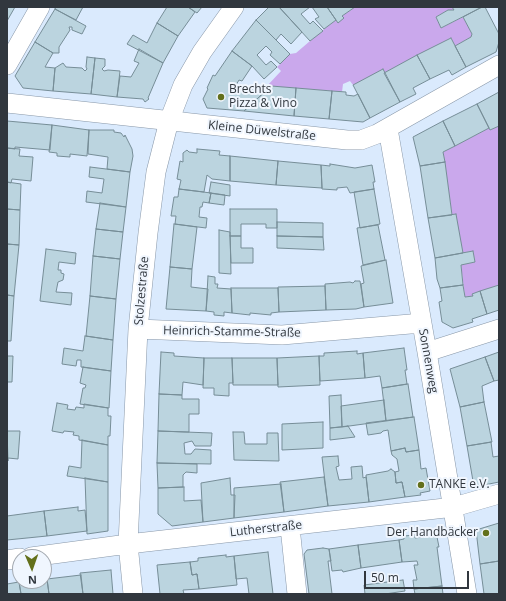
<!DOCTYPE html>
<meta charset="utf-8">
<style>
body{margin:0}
#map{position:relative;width:506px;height:601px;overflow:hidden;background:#daeafd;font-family:"Open Sans",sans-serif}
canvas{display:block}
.frame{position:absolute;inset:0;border:8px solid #31373e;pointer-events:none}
.north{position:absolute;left:12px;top:549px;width:40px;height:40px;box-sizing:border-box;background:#f0f6fe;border:1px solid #a4aab1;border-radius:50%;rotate:178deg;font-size:11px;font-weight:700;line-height:16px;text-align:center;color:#31373e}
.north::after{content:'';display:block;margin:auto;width:14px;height:18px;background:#63701b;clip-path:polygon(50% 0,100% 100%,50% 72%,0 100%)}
.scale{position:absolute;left:364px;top:571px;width:105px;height:18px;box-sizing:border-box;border:2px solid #31373e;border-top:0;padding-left:5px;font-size:12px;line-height:14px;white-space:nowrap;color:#31373e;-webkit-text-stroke:3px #f0f6fe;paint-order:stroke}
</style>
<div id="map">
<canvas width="506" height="601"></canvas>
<div class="frame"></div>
<div class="north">N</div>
<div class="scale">50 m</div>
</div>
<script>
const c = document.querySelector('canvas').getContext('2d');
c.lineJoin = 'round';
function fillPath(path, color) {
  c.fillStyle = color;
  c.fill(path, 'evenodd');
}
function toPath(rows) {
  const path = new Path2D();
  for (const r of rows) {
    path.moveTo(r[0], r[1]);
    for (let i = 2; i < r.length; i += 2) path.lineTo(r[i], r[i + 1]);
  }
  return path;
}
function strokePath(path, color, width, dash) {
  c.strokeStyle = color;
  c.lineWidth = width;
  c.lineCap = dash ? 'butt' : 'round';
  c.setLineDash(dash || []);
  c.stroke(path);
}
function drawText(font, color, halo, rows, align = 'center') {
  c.font = font + ' "Open Sans",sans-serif';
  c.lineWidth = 4;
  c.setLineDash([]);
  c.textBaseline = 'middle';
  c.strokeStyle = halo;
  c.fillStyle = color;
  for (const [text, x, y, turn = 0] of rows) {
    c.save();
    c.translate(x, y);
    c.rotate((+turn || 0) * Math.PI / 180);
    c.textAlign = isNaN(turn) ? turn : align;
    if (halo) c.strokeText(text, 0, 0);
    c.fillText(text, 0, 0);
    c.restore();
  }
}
fillPath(toPath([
 [355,7,452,7,454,10,448,10,436,17,441,28,463,17,472,34,471,37,455,46,451,38,384,73,353,85,350,81,343,84,342,92,267,86,281,71,277,67,290,54,296,53,324,29,336,20,344,18,342,16],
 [499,126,499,285,472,294,473,296,465,297,461,265,475,262,473,251,463,253,452,215,443,152,489,128,490,130]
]), '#caa8ec');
const building = toPath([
 [7,7,15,7,7,21,7,7],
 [56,7,83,7,76,20,55,9,56,7],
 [167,7,188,7,195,12,178,36,157,23,167,7],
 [188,7,202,7,197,13,188,7],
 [269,7,279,7,302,32,291,44,281,34,276,40,256,20,269,7],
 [279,7,310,7,301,14,310,24,313,21,323,31,310,41,279,7],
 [312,7,327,7,336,20,324,29,315,19,319,17,312,7],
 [327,7,355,7,342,16,344,18,338,23,327,7],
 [452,7,482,7,441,28,436,17,448,10,454,10,452,7],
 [482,7,485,7,499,34,499,42,496,52,466,67,455,46,471,37,472,34,463,17,482,7],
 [55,9,86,26,82,34,72,30,72,27,69,27,70,30,59,47,59,53,53,53,35,42,55,9],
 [256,20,290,54,280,64,270,55,272,52,266,46,257,55,266,65,271,61,277,67,264,79,252,66,232,51,256,20],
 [157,23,178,36,163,63,127,44,133,35,147,43,157,23],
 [451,38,466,67,452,75,449,70,430,79,417,55,451,38],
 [35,42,53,53,45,67,55,68,53,91,23,88,15,76,35,42],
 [139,49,163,63,148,98,149,99,145,102,143,99,117,97,120,76,131,77,139,63,134,61,139,49],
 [232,51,252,66,242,81,239,80,236,85,238,88,245,89,246,86,260,88,262,85,271,86,244,111,207,108,203,99,208,89,207,88,213,75,215,76,232,51],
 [417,55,430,79,413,88,416,94,400,102,384,73,417,55],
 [87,57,95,58,91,94,53,91,55,68,63,63,66,67,82,68,85,71,87,69,86,67,87,57],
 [95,58,105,59,105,66,102,69,104,71,108,70,120,71,117,97,91,94,95,58],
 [383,69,400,102,370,118,353,85,383,69],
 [271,86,296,88,294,116,244,111,271,86],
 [296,88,332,91,329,119,294,116,296,88],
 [332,91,346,92,346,95,354,96,358,94,370,118,363,122,329,119,332,91],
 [499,92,499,126,490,130,477,104,499,92],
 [477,104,489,128,455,146,443,121,477,104],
 [7,121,52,125,50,150,15,147,15,149,7,148,7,121],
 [443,121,455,146,443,152,445,162,420,166,413,137,443,121],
 [52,125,89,130,87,156,70,154,70,157,57,156,57,153,49,152,52,125],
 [89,130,114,130,114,132,121,133,124,137,125,135,132,149,133,156,130,172,107,169,108,157,88,154,89,130],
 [7,148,20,149,19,156,33,157,31,181,12,179,11,183,7,182,7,148],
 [197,149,220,151,219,155,230,156,230,181,212,179,207,175,204,192,179,189,181,180,177,179,180,161,183,162,183,153,187,150,189,152,197,153,197,149],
 [230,156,278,161,276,185,230,181,230,156],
 [278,161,321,165,322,188,276,185,278,161],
 [445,162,452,215,428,218,420,166,445,162],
 [330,164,355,168,372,165,375,182,373,182,374,189,350,193,347,187,337,188,337,190,322,189,321,165,330,166,330,164],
 [90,167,130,172,126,207,86,202,87,191,102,193,104,179,89,177,90,167],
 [7,182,21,184,20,210,7,209,7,182],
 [211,182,230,185,230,196,209,193,211,182],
 [179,189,211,193,209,203,203,202,202,207,200,207,199,217,207,218,206,228,175,224,176,216,171,216,174,197,178,197,179,189],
 [374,189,380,224,360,228,354,192,374,189],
 [211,193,225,195,224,205,209,203,211,193],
 [100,203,126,207,123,232,96,229,100,203],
 [7,209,20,210,19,245,7,244,7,209],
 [230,209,277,209,277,228,266,228,266,224,241,224,241,236,230,236,230,209],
 [456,214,463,253,435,258,428,218,456,214],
 [277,222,323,223,323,237,277,236,277,222],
 [174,224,197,227,192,269,170,267,174,224],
 [378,225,385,260,363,265,357,228,378,225],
 [96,229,123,232,120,259,93,256,96,229],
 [219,230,230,232,231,274,219,273,219,230],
 [230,236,241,236,241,248,253,248,253,263,231,263,230,236],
 [277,236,323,237,324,250,277,248,277,236],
 [7,244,19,245,14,296,7,295,7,244],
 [46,249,76,253,75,264,59,262,58,270,61,270,61,273,64,274,63,280,58,282,56,292,72,293,71,305,40,301,46,249],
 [473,251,475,262,461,265,463,285,440,288,437,279,435,258,473,251],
 [93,256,120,259,116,299,90,296,93,256],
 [386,260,393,303,364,307,361,284,364,283,361,266,386,260],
 [170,267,192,269,191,287,208,289,206,311,166,309,170,267],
 [208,276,215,277,215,284,218,284,217,288,231,289,232,313,224,312,224,316,214,315,214,312,206,311,208,276],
 [355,281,360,281,364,307,356,309,326,310,325,284,350,282,353,283,355,281],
 [463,285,465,297,473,296,472,294,480,291,487,314,472,319,473,322,453,328,442,322,439,302,442,301,440,288,463,285],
 [499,285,499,310,487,314,480,291,499,285],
 [325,286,326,310,279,312,278,287,325,286],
 [231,288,278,288,279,312,271,313,271,315,250,313,250,315,232,313,231,288],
 [7,295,14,296,11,341,7,341,7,295],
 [90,296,116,299,113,340,86,336,90,296],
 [85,336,113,340,111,371,81,367,81,360,77,360,76,366,62,364,64,348,83,351,85,336],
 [404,348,407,370,405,370,407,384,382,388,380,376,365,378,363,353,404,348],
 [357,351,357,354,363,353,365,378,320,381,319,356,324,356,324,353,357,351],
 [161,352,174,353,174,356,204,358,203,385,183,382,182,395,159,394,161,352],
 [499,352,499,380,494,381,485,357,499,352],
 [7,356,13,356,12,382,7,382,7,356],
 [319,356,320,385,278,387,277,358,319,356],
 [485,357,494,381,482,386,484,402,460,407,450,369,485,357],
 [204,358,232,358,233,383,229,383,229,396,214,395,214,388,203,388,204,358],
 [232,358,277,358,278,385,233,385,232,358],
 [83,367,111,371,109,408,80,404,83,388,85,388,86,385,80,383,83,367],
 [408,384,413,417,386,421,382,388,408,384],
 [159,394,182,395,182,399,199,399,199,414,189,414,189,432,158,431,159,394],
 [341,395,342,427,330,428,329,396,341,395],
 [384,400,386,421,342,427,341,406,384,400],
 [484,402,492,442,467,446,460,407,484,402],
 [57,403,68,405,67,409,75,410,76,407,84,408,84,404,108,408,108,416,111,416,110,436,108,436,108,445,79,440,79,436,73,435,74,432,64,431,63,433,52,431,57,403],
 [414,417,419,450,406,452,405,448,391,451,388,430,383,431,381,433,368,435,366,423,414,417],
 [323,422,323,448,282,450,282,424,323,422],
 [348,426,355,437,330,440,330,428,348,426],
 [7,431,20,431,18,459,8,458,8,461,7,431],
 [158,431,212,433,211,446,195,446,192,441,184,443,185,454,191,454,195,449,211,450,211,464,157,463,158,431],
 [233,432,244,432,245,444,267,444,267,433,278,433,279,461,234,460,233,432],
 [82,440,108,445,108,482,67,476,69,466,81,468,82,440],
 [491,442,493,457,499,456,499,482,474,487,467,446,491,442],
 [405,448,406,452,419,450,421,469,426,468,430,491,420,493,421,495,405,497,402,482,396,483,395,472,399,471,397,459,392,455,391,451,405,448],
 [338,456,339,466,336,467,339,480,352,479,351,467,362,466,363,478,366,477,369,502,328,506,322,457,338,456],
 [157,463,197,464,197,473,186,472,183,475,183,487,158,488,157,463],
 [391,469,395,472,396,483,402,482,405,497,369,502,366,475,388,471,391,469],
 [324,477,328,506,284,512,280,482,324,477],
 [85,478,108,482,108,531,87,534,85,478],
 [230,478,231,495,235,495,234,518,203,522,201,483,230,478],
 [281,484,284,512,234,518,234,488,281,484],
 [184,487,184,501,201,500,203,522,172,526,158,514,158,488,184,487],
 [78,507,78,511,85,510,87,531,47,536,44,511,78,507],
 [44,511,47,536,7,540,7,516,44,511],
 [499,523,499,561,480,564,476,530,499,523],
 [415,535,415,538,435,535,435,537,437,537,439,547,437,547,442,586,414,589,413,580,417,580,414,565,418,565,417,561,402,562,399,540,404,539,404,536,415,535],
 [399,540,402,562,361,568,358,545,399,540],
 [358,545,361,568,343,572,342,570,332,571,329,549,358,545],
 [323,548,329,549,331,561,328,561,332,594,309,594,304,554,307,550,323,548],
 [268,552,273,594,249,594,247,578,236,579,234,556,268,552],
 [226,555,226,557,234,556,237,585,199,589,197,574,192,575,190,562,198,561,198,558,226,555],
 [499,561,499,594,484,594,480,564,499,561],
 [190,562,192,575,197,574,199,589,183,590,184,594,160,594,157,565,190,562],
 [111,570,113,594,83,594,80,573,111,570],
 [81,575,83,594,49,594,47,579,81,575],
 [47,579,49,594,21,594,19,582,44,581,47,579],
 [403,580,405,591,385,594,365,594,364,585,403,580],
 [19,582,21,594,7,594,7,584,19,582],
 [442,586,443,594,415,594,414,589,442,586]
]);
fillPath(building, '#bbd4df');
strokePath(building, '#768d97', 1);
const minor = toPath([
 [7,65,40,7],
 [7,103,347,140,361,140,377,134,499,65],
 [388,129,427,352,467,594],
 [138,329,282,335,422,323],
 [427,352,499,329],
 [290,527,297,594],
 [31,557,128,544,454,507,499,494],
 [7,560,20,558],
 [133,594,128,544,138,329,148,233,156,172,169,121,183,85,202,52,234,7]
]);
strokePath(minor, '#8897a8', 20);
strokePath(minor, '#fff', 19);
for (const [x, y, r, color] of [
 [221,97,4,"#63701b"],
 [421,485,4,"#63701b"],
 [486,533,4,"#63701b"]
]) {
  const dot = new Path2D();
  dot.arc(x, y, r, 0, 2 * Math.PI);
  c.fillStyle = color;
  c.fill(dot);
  strokePath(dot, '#f0f6fe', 1.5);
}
drawText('12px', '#31373e', '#f0f6fe', [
 ["Brechts",229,90],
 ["Pizza & Vino",229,104],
 ["TANKE e.V.",429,485],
 ["Der Handbäcker",478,533,"right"]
], 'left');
drawText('12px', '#31373e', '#f0f6fe', [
 ["Kleine Düwelstraße",262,131,6],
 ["Stolzestraße",142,291,-85],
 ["Heinrich-Stamme-Straße",232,332,1],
 ["Sonnenweg",428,361,80],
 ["Lutherstraße",266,529,-6]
]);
</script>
